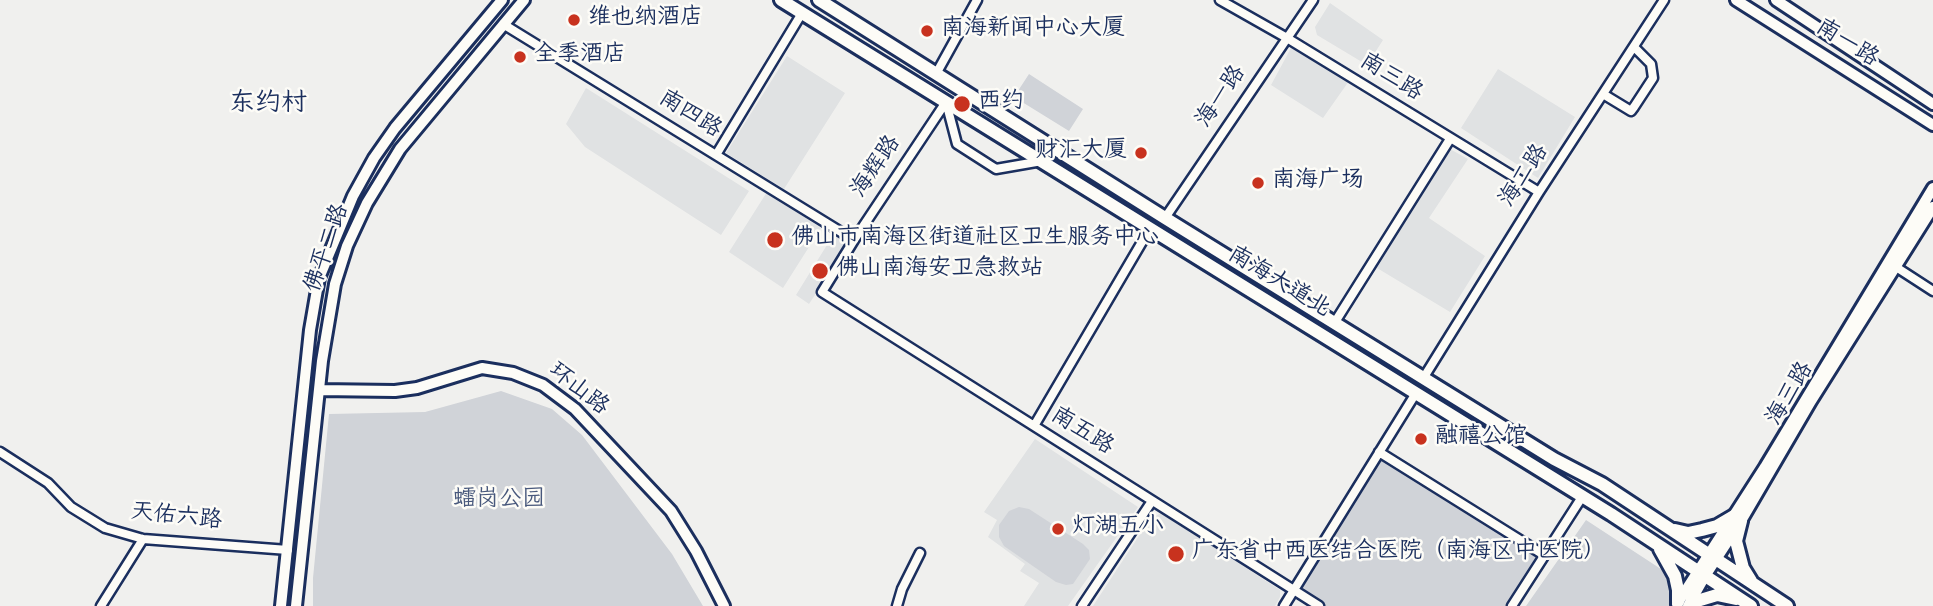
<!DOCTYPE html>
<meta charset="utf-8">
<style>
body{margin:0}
canvas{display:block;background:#f0f0ee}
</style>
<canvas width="1933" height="606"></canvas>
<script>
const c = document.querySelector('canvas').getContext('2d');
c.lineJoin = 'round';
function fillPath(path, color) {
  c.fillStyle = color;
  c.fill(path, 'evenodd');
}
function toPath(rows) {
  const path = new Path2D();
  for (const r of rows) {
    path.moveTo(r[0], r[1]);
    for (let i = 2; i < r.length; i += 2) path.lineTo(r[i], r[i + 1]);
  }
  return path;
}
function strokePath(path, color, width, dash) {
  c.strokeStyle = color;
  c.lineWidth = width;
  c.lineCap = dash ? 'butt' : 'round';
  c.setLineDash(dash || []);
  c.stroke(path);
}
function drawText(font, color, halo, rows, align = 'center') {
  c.font = font + ' Dekko,"LXGW WenKai TC",sans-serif';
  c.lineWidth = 5;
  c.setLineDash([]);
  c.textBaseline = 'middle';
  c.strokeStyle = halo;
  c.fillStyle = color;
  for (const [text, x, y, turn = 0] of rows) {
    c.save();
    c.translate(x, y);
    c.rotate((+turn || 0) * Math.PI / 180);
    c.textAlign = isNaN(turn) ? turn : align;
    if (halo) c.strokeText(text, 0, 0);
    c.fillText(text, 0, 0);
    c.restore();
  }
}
fillPath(toPath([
 [1330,3,1383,40,1367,65,1317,35,1315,27],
 [1291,48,1349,81,1323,118,1271,85],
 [787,56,845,93,784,189,726,153],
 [1498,69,1575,117,1538,178,1461,128],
 [586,88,749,191,721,235,585,147,566,124],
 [1448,148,1468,159,1429,218,1485,256,1450,312,1377,268],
 [767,192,821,228,783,288,729,252],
 [835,232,844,240,846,248,809,304,796,295],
 [1035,439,1138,507,1068,606,1024,606,1039,583,1020,571,1025,564,988,537,997,520,984,512],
 [1161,513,1280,590,1280,597,1275,606,1093,606,1150,519]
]), '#e0e2e3');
fillPath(toPath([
 [1029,74,1083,109,1069,131,1014,97],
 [501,391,552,409,582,435,672,554,703,606,313,606,313,578,329,414,425,412],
 [1379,452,1544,555,1512,606,1319,606,1293,591],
 [1019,507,1029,509,1083,544,1089,550,1090,559,1073,584,1066,585,1056,582,1004,546,999,537,999,525,1009,511],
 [1586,520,1667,573,1673,586,1673,600,1669,606,1526,606]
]), '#d0d3d8');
const minor = toPath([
 [1220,0,1287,38,1539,192],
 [503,24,854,240],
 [936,74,977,0],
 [1603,94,1631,111,1634,107,1653,78,1651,64,1634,47],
 [946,102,854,240,822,292,1319,606],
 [946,102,957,144,996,169,1042,161],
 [716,155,802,13],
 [1165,218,1313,0],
 [1896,267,1933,291],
 [1335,322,1450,139],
 [1424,377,1539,192,1664,0],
 [1034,426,1149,230],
 [0,452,48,483,71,507,105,528,143,539,288,550],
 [1379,452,1544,555],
 [101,606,143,539],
 [897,606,902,589,920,553],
 [1082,606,1152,501],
 [1284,606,1416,393],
 [1512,606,1582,497]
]);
const major = toPath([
 [1736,0,1933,125],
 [1776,0,1933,104],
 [319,390,395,391,417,388,482,368,513,373,543,385,575,409,671,511,696,551,724,606],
 [1677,604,1765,467,1933,188],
 [281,606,310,330,319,278,353,196,374,158,395,128,502,0],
 [296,606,322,361,335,284,347,246,367,203,400,149,524,0],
 [1688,606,1705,576,1741,521,1811,401,1933,207]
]);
const highway = toPath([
 [781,0,1611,514,1751,606],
 [819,0,1165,218,1554,459,1602,484,1787,606],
 [1741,521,1736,541,1743,568,1751,581],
 [1675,530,1688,533,1702,530,1717,526,1734,516],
 [1660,549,1675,576,1678,590,1678,602],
 [1690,606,1697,601,1717,595,1736,599]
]);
strokePath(minor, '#1b2f5e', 13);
strokePath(major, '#1b2f5e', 16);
strokePath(highway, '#1b2f5e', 18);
strokePath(minor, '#fdfcf7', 8);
strokePath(major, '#fdfcf7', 10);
strokePath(highway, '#fdfcf7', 12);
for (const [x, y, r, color] of [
 [574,20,7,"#c8321e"],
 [927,31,7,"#c8321e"],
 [520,57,7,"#c8321e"],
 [962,104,9,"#c8321e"],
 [1141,153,7,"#c8321e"],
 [1258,183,7,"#c8321e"],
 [775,240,9,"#c8321e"],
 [820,271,9,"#c8321e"],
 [1421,439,7,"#c8321e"],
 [1058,529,7,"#c8321e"],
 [1176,554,9,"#c8321e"]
]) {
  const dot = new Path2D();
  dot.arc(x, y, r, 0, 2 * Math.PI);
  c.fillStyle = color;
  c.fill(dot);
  strokePath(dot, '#fdfcf7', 2.5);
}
drawText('23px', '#1b2f5e', '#fdfcf7', [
 ["维也纳酒店",588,20],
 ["南海新闻中心大厦",941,31],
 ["全季酒店",534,57],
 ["西约",978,104],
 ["财汇大厦",1127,153,"right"],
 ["南海广场",1272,183],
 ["佛山市南海区街道社区卫生服务中心",791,240],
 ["佛山南海安卫急救站",836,271],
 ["融禧公馆",1435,439],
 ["灯湖五小",1072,529],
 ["广东省中西医结合医院（南海区中医院）",1192,554]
], 'left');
drawText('23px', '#1b2f5e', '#fdfcf7', [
 ["南一路",1846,45,32],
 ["南三路",1390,79,32],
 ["海一路",1223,98,-56],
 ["南四路",689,116,32],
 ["海辉路",878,168,-56],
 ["海二路",1526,177,-57],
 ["佛平二路",329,249,-71],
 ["南海大道北",1278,284,31],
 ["环山路",577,391,38],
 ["海三路",1792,395,-59],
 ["南五路",1081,433,32],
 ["天佑六路",176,519,6]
]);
drawText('23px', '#48587c', '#fdfcf7', [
 ["𧒽岗公园",499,502]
]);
drawText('26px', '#1b2f5e', '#fdfcf7', [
 ["东约村",268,106]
]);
</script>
